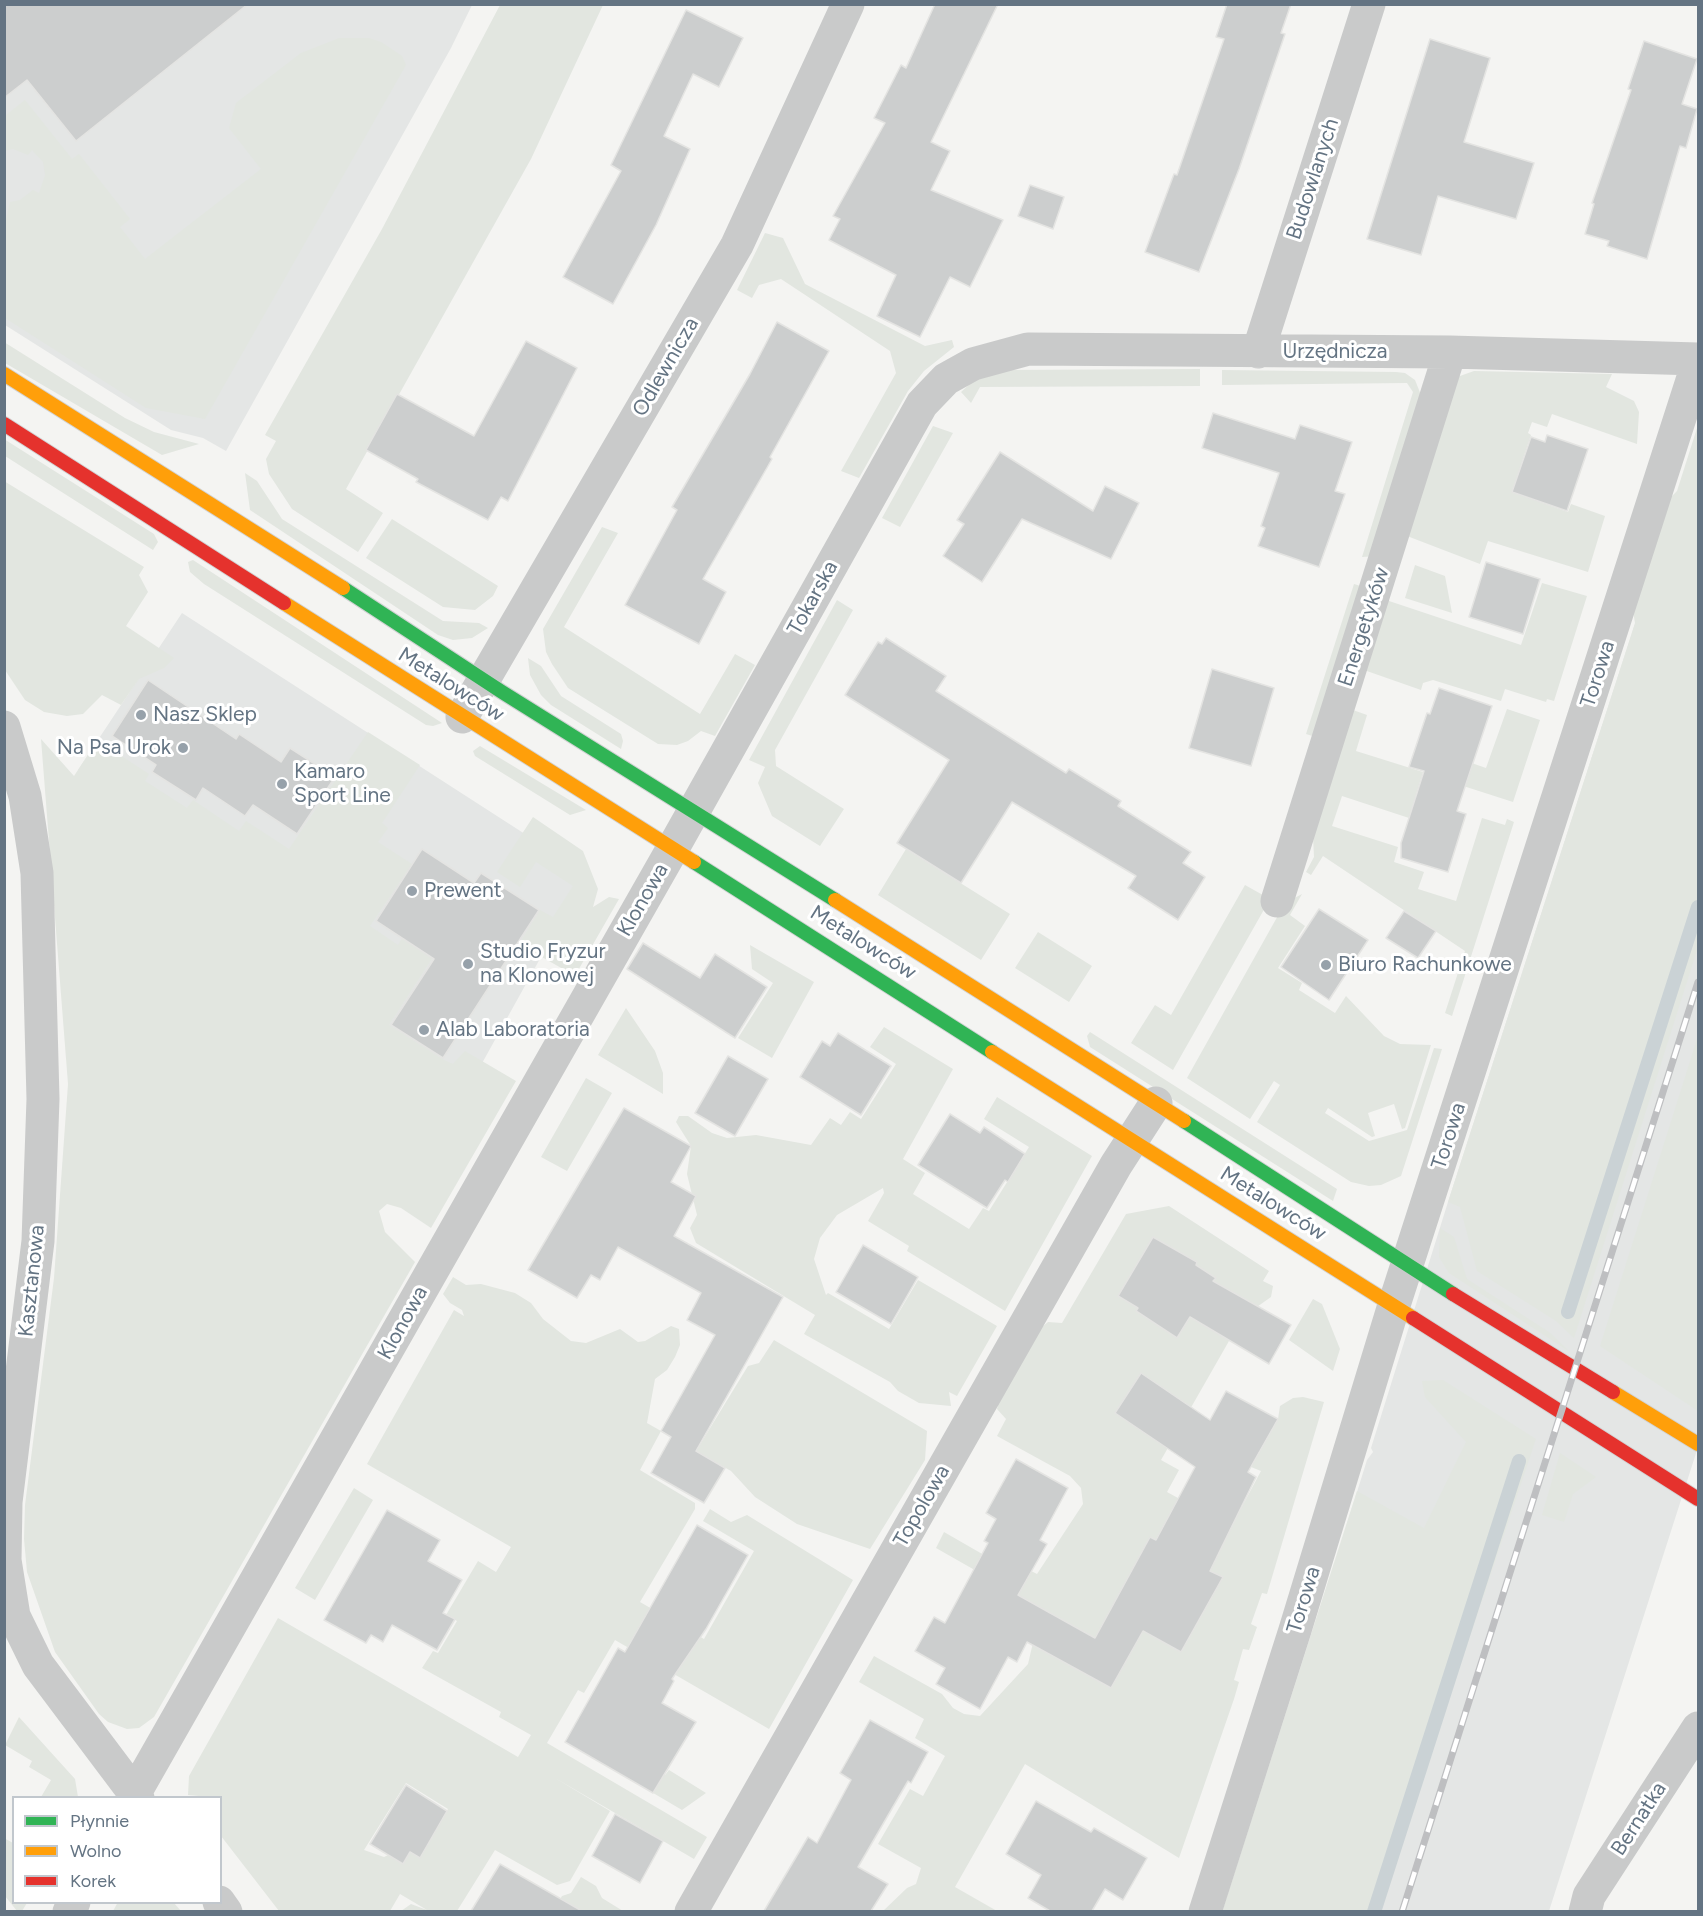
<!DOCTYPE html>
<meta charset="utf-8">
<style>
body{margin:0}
#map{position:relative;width:1703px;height:1916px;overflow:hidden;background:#f4f4f2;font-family:Figtree,sans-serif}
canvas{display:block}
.frame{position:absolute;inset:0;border:6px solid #647483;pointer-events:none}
.legend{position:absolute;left:12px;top:1796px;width:210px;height:108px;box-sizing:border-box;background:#fff;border:2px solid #c1c7cd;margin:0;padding:8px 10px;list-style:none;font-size:18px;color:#647483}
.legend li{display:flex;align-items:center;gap:12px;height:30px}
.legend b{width:30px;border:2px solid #c1c7cd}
</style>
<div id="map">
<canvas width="1703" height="1916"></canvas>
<div class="frame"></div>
<ul class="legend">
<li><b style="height:8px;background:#30b455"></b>Płynnie</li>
<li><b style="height:8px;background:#ff9f0a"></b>Wolno</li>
<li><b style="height:8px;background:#e5322d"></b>Korek</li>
</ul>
</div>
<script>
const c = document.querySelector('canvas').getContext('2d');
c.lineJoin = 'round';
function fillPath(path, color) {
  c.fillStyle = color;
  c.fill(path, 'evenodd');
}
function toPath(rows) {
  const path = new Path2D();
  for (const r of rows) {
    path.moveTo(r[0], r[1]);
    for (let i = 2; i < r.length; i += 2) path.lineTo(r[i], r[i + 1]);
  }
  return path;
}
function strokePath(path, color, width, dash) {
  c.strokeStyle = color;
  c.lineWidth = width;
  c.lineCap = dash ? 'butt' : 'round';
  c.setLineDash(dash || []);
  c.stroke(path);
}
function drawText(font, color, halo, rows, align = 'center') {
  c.font = font + ' Figtree,sans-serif';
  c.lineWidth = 6;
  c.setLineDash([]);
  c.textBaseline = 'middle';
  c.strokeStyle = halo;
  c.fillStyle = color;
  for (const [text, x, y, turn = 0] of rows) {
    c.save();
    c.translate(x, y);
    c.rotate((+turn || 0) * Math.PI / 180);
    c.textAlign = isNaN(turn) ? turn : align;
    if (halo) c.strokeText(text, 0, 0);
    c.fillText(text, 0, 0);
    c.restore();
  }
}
fillPath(toPath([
 [4,5,472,5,451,48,226,451,203,438,171,430,5,325],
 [1698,429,1698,1447,1549,1911,1226,1912,1367,1460,1373,1452,1371,1448,1448,1202],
 [182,613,587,874,420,1175,78,770]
]), '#e4e6e5');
fillPath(toPath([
 [500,5,603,5,531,159,346,489,383,513,358,552,292,509,269,474,266,459,276,441,265,435,382,229],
 [339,38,369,38,381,42,402,56,406,65,205,419,146,408,5,318,4,229,10,202,20,200,33,190,39,193,45,175,43,162,32,150,28,155,13,149,5,151,5,116,25,100,72,159,79,154,130,219,120,227,145,259,261,169,229,128,236,103,301,53],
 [765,233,783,238,805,284,925,346,952,340,954,347,924,371,908,391,859,478,841,471,896,373,890,351,781,279,759,285,752,298,737,290],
 [4,342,125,418,154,432,199,444,162,455,5,363],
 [1200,369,1200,386,980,387,971,403,961,392,974,380,1000,370],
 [1222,370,1396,372,1405,373,1415,380,1421,395,1377,556,1362,557,1413,392,1407,383,1222,385],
 [1474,371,1612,374,1606,387,1634,401,1639,412,1637,444,1552,414,1547,427,1532,422,1528,433,1531,435,1512,492,1568,512,1571,504,1605,516,1588,572,1488,541,1480,564,1407,536,1457,377],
 [1698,425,1698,947,1574,1338,1556,1321,1477,1271,1460,1207,1448,1202,1635,623,1633,611,1667,501,1677,491],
 [933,426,953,433,900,527,882,518],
 [4,439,154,534,158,542,153,550,5,456],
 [245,473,257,481,282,519,443,621,479,623,488,628,472,638,453,640,438,635,250,510],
 [4,481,144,567,139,575,148,592,126,626,174,658,164,668,139,679,121,705,102,695,83,714,67,716,44,712,25,700,5,670],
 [392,519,498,586,493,596,475,610,443,607,366,558],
 [602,527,618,533,564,627,700,714,735,654,755,665,715,736,701,731,688,741,677,745,658,744,568,688,552,664,546,652,543,629],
 [193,560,442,723,433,726,426,725,204,584,190,572,188,562],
 [1415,565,1445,576,1452,613,1405,598],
 [1542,583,1587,596,1554,701,1547,699,1546,702,1505,689,1501,701,1433,680,1423,683,1421,690,1364,670,1386,600,1521,645],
 [1354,584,1367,588,1319,738,1306,734],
 [837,600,853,610,775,750,776,766,844,809,820,846,772,816,758,783,765,767,749,760],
 [528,658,541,666,561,696,621,734,623,741,621,749,551,705,541,695,530,675],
 [1507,709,1540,720,1513,802,1426,774,1434,750,1486,768],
 [1353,710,1367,715,1356,751,1423,772,1409,818,1342,796,1332,826,1398,847,1394,862,1424,872,1418,889,1456,901,1482,818,1505,825,1507,819,1514,822,1452,1016,1445,1013,1465,951,1323,856,1311,875,1306,872,1314,857,1313,836],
 [368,732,420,765,382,823,388,828,378,842,412,864,370,926,398,945,414,919,444,940,389,1025,444,1060,453,1064,465,1051,516,1081,431,1228,401,1208,387,1204,379,1211,385,1232,415,1262,154,1717,139,1728,127,1729,108,1722,99,1714,55,1652,27,1572,24,1539,25,1505,54,1278,68,1084,41,739,74,776,99,738,106,746,149,774,145,781,187,808,193,800,239,831,246,821,289,849],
 [480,746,586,810,570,815,475,756,473,751],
 [533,817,583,851,598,889,593,907,609,897,619,899,576,974,570,973,519,944,540,910,553,917,573,886,536,862,520,887,497,872],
 [906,849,1010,914,981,960,878,895],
 [1245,885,1270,899,1173,1070,1131,1043,1155,1005,1171,1015],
 [1302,894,1290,915,1305,926,1278,968,1302,983,1299,990,1335,1013,1346,996,1384,1036,1400,1044,1431,1045,1405,1128,1402,1129,1394,1104,1368,1113,1375,1136,1372,1137,1328,1108,1325,1113,1369,1141,1407,1130,1434,1048,1442,1049,1401,1176,1381,1185,1369,1186,1351,1182,1257,1122,1280,1085,1274,1081,1250,1119,1187,1078,1285,903],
 [1038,932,1092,966,1069,1002,1015,968],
 [750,945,814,982,772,1058,738,1038,773,983,752,969],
 [626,1008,655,1051,663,1073,663,1094,598,1055],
 [884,1027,953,1069,903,1159,925,1173,913,1194,969,1229,983,1208,989,1211,1029,1147,984,1119,997,1097,1092,1156,1005,1311,907,1251,909,1246,868,1221,884,1193,883,1188,837,1215,820,1238,814,1259,826,1295,828,1293,889,1329,918,1280,997,1326,957,1396,949,1392,951,1406,919,1403,898,1391,890,1382,804,1334,815,1315,696,1243,690,1228,697,1215,687,1174,691,1146,676,1122,679,1116,688,1116,712,1133,727,1138,756,1135,811,1145,830,1118,841,1125,850,1112,861,1119,896,1064,870,1047],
 [1090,1032,1337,1189,1333,1201,1090,1047,1087,1036],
 [1698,1036,1698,1411,1600,1346],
 [586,1078,612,1093,567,1171,541,1157],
 [1169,1206,1269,1271,1263,1281,1273,1286,1271,1297,1254,1309,1233,1334,1161,1460,1179,1470,1167,1492,1231,1527,1261,1471,1251,1467,1278,1419,1280,1406,1293,1398,1303,1397,1324,1402,1267,1594,1262,1593,1251,1624,1257,1627,1249,1650,1243,1649,1234,1680,1239,1682,1234,1699,1179,1858,1025,1764,955,1887,997,1911,883,1911,907,1888,916,1884,921,1868,878,1844,910,1789,923,1796,945,1756,915,1738,924,1719,859,1682,874,1656,942,1694,953,1708,964,1714,980,1716,1028,1664,1035,1634,987,1577,936,1548,944,1532,984,1555,990,1550,1037,1574,1083,1504,1081,1488,1070,1476,997,1436,1006,1419,997,1409,1002,1386,1037,1331,1048,1322,1062,1323,1126,1214],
 [1440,1228,1454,1237,1467,1279,1549,1332,1570,1352,1449,1273,1439,1257],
 [453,1277,466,1285,481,1284,515,1293,531,1303,543,1319,571,1341,586,1343,620,1329,638,1342,645,1341,671,1326,679,1329,680,1345,675,1357,667,1370,655,1379,647,1423,661,1431,640,1470,695,1503,695,1509,640,1602,704,1639,754,1551,703,1521,710,1509,731,1522,747,1515,853,1580,769,1729,615,1640,584,1693,578,1690,547,1743,707,1837,694,1859,555,1778,610,1811,570,1881,557,1885,495,1850,457,1911,401,1911,411,1904,427,1910,400,1894,390,1911,279,1911,221,1836,220,1798,188,1795,189,1776,278,1618,518,1757,531,1735,499,1717,501,1712,422,1668,433,1651,438,1653,457,1621,446,1615,478,1561,496,1572,511,1547,367,1464,454,1310,464,1316,462,1310,450,1303,443,1294],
 [406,1783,448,1809,434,1833,384,1857,364,1850],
 [1313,1299,1322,1304,1340,1349,1333,1371,1289,1340],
 [774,1340,927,1431,925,1460,870,1549,797,1524,755,1497,731,1471,696,1451,748,1366,759,1363],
 [1443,1380,1536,1439,1378,1911,1222,1912,1357,1491,1424,1528,1466,1442,1425,1397,1422,1381],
 [1560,1453,1596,1477,1573,1494,1564,1522,1542,1515],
 [354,1488,373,1500,315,1600,295,1588],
 [19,1717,75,1779,78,1797,41,1797,51,1780,29,1767,32,1761,5,1745],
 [631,1756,665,1775,669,1770,706,1793,682,1810,621,1774],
 [4,1838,13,1843,14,1902,27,1903,22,1911,17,1911,5,1896],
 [581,1877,596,1886,602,1898,623,1911,553,1912,562,1896,571,1893],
 [118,1902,174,1903,181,1911,113,1911]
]), '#e2e6e0');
strokePath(toPath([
 [1568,1312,1698,907],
 [1374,1912,1519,1461]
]), '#cad2d5', 14);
const building = toPath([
 [4,4,248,4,76,141,27,80,4,98,4,4],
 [935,4,998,4,931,142,950,151,931,190,1003,220,970,287,950,277,920,337,877,316,896,275,829,240,840,219,833,216,885,123,874,118,901,65,906,68,935,4],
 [1227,4,1291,4,1281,33,1285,34,1239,169,1199,272,1145,252,1174,174,1177,175,1224,39,1216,37,1227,4],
 [686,10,743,38,719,87,693,74,664,136,690,149,656,225,613,304,563,277,621,171,611,165,686,10],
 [1430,39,1490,58,1464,142,1534,163,1516,219,1438,196,1421,255,1367,239,1430,39],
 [1644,41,1697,59,1682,104,1697,109,1686,148,1680,146,1647,259,1607,246,1609,241,1585,234,1594,204,1592,203,1631,90,1628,89,1644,41],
 [1030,185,1064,197,1053,229,1018,216,1030,185],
 [777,322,829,351,770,457,772,459,703,579,726,592,699,644,625,605,677,510,672,507,750,374,777,322],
 [526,341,577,368,508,501,501,497,488,520,416,482,418,479,366,450,397,394,474,436,526,341],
 [1213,413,1295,439,1300,425,1352,442,1335,491,1345,494,1319,567,1258,546,1265,528,1261,526,1279,473,1202,448,1213,413],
 [1547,435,1588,449,1567,511,1512,492,1531,437,1545,442,1547,435],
 [1000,452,1093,511,1105,486,1139,503,1111,559,1022,519,982,582,943,556,964,524,957,520,1000,452],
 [1486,562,1540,579,1523,634,1469,617,1486,562],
 [886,638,946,676,936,691,1066,773,1069,769,1121,801,1118,806,1191,852,1183,863,1205,877,1178,920,1128,888,1136,876,1012,802,961,883,897,843,949,760,845,695,878,642,882,644,886,638],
 [1212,669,1274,688,1251,766,1189,748,1212,669],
 [148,680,236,739,239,734,281,762,290,748,335,777,297,834,253,805,245,816,203,788,196,800,152,772,156,765,112,736,148,680],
 [1439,688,1492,706,1457,811,1466,814,1448,872,1401,858,1401,843,1424,771,1409,767,1427,713,1430,714,1439,688],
 [422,849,474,883,481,873,539,910,443,1058,391,1025,434,959,376,921,422,849],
 [1319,909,1368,940,1329,1000,1281,967,1319,909],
 [1404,911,1436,931,1418,958,1386,938,1404,911],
 [643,943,700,978,715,954,767,987,735,1038,627,969,643,943],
 [838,1033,891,1066,861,1115,800,1077,822,1041,830,1046,838,1033],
 [728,1056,768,1079,735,1136,695,1113,728,1056],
 [624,1108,691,1146,671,1182,696,1196,674,1236,783,1297,696,1451,725,1468,704,1503,651,1473,671,1437,661,1431,715,1335,687,1320,701,1293,618,1247,600,1280,591,1275,577,1298,528,1270,624,1108],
 [950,1114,980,1133,984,1127,1025,1154,1008,1182,1005,1180,987,1208,918,1165,950,1114],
 [1153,1237,1197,1262,1196,1265,1216,1278,1213,1281,1291,1325,1269,1364,1190,1317,1177,1338,1136,1311,1138,1308,1118,1296,1153,1237],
 [863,1245,918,1277,891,1324,836,1292,863,1245],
 [1141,1373,1210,1420,1226,1391,1278,1419,1248,1472,1256,1477,1210,1571,1223,1577,1181,1652,1143,1631,1111,1688,1027,1642,1017,1662,1008,1657,980,1709,936,1684,945,1668,915,1651,934,1617,945,1623,988,1543,984,1541,996,1519,986,1513,1016,1459,1068,1488,1040,1540,1047,1544,1018,1595,1095,1638,1150,1537,1156,1540,1195,1467,1115,1413,1141,1373],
 [387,1510,440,1540,428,1561,462,1580,443,1613,455,1619,437,1650,392,1625,383,1642,371,1635,366,1643,324,1620,387,1510],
 [697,1525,748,1555,706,1629,672,1679,674,1681,662,1703,696,1722,653,1793,565,1742,618,1648,625,1652,697,1525],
 [870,1720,928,1752,911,1783,908,1781,858,1867,888,1884,871,1911,764,1911,808,1837,817,1843,851,1780,840,1773,870,1720],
 [406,1785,447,1811,420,1858,410,1852,403,1864,370,1844,406,1785],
 [1036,1801,1091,1832,1094,1828,1147,1858,1123,1900,1105,1889,1092,1911,1050,1911,1028,1898,1041,1875,1006,1854,1036,1801],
 [615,1814,663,1841,640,1883,592,1856,615,1814],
 [500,1864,582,1911,471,1911,500,1864]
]);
fillPath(building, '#cccece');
strokePath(building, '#e4e4e2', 1.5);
const fast = toPath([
 [343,588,502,692,835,900],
 [694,862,992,1052],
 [1184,1121,1453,1294]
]);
const slow = toPath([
 [4,374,343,588],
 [284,603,694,862],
 [835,900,1184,1121],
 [992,1052,1413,1318],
 [1613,1392,1698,1444]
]);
const jam = toPath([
 [4,424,284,603],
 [1453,1294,1613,1392],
 [1413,1318,1698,1499]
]);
strokePath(fast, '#d1d2d3', 16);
strokePath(slow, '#d1d2d3', 16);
strokePath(jam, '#d1d2d3', 16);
strokePath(toPath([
 [1258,352,1369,4],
 [462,717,737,245,848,4],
 [4,727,25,796,37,873,43,1099,38,1241,6,1502,5,1560,14,1616,38,1665,138,1798],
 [1277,901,1450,352],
 [132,1798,673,848,922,404,946,379,973,364,1028,349,1450,352,1698,359],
 [219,1902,226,1912],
 [69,1912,74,1902],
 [691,1912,1116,1165,1156,1103],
 [1205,1912,1295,1630,1394,1305,1698,362],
 [1585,1912,1589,1896,1698,1728]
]), '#c9caca', 33);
strokePath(fast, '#30b455', 14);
strokePath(slow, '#ff9f0a', 14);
strokePath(jam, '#e5322d', 14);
const rail = toPath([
 [1402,1912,1698,982]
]);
strokePath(rail, '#bebfc1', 7);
strokePath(rail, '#fff', 4.5, [14]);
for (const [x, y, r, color] of [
 [141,715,6,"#96a1aa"],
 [183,748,6,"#96a1aa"],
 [282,784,6,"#96a1aa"],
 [412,891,6,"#96a1aa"],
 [468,964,6,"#96a1aa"],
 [1326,965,6,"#96a1aa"],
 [424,1030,6,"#96a1aa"]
]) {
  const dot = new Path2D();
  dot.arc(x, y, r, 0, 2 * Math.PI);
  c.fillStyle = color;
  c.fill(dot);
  strokePath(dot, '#fff', 2);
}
drawText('21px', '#647483', '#fff', [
 ["Budowlanych",1313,179,-72],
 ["Urzędnicza",1335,352],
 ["Odlewnicza",666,367,-60],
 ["Tokarska",813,598,-61],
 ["Energetyków",1364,627,-72],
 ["Torowa",1598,674,-72],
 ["Metalowców",451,685,32],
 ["Klonowa",643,900,-60],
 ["Metalowców",863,943,32],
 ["Torowa",1449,1136,-72],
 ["Metalowców",1273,1204,32],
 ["Kasztanowa",32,1281,-84],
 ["Klonowa",403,1323,-61],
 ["Topolowa",922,1506,-60],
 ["Torowa",1304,1600,-73],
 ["Bernatka",1639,1819,-57]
]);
drawText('21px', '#647483', '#fff', [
 ["Nasz Sklep",153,715],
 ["Na Psa Urok",171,748,"right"],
 ["Kamaro",294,772],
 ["Sport Line",294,796],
 ["Prewent",424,891],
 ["Studio Fryzur",480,952],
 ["na Klonowej",480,976],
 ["Biuro Rachunkowe",1338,965],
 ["Alab Laboratoria",436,1030]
], 'left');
</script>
